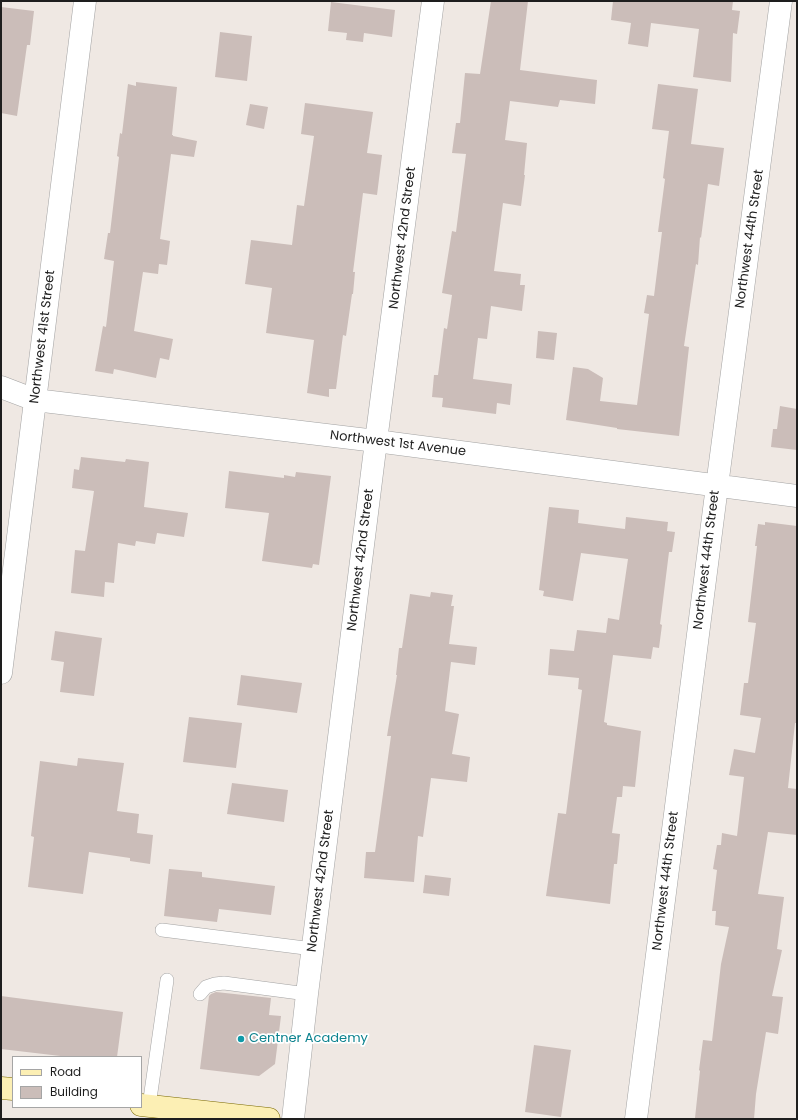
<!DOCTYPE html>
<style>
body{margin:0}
#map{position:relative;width:798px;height:1120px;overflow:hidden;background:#efe8e3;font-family:Poppins,sans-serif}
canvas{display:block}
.frame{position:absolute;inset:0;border:2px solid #1e1e1e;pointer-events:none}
.legend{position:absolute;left:12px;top:1056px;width:130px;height:52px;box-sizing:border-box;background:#fff;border:1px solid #a5a5a5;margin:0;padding:5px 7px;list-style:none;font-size:12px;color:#1e1e1e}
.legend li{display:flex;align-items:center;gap:8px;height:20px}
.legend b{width:20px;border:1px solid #a5a5a5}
</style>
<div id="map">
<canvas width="798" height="1120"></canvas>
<div class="frame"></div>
<ul class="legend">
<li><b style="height:5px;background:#fcefb4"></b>Road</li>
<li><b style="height:11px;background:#cbbdb9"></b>Building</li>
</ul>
</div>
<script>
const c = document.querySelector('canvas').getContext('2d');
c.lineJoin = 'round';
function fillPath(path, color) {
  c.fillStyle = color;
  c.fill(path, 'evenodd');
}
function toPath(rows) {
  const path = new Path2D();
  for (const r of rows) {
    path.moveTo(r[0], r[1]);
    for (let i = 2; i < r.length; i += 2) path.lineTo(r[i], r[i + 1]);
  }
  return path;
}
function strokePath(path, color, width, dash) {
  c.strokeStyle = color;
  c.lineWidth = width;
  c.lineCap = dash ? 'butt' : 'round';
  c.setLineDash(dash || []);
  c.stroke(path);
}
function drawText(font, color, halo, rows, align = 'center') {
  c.font = font + ' Poppins,sans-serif';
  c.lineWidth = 3.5;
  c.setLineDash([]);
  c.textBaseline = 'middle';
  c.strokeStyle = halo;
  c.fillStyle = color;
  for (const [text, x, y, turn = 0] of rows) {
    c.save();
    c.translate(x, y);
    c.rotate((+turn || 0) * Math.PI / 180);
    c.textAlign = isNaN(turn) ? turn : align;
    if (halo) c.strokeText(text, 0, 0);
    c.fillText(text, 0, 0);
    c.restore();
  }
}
fillPath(toPath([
 [491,1,528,1,520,70,597,80,595,104,560,100,558,107,510,101,505,140,527,143,524,175,525,175,521,206,503,203,494,271,521,274,520,285,525,285,522,311,491,306,487,339,478,338,473,379,512,384,510,405,497,403,496,414,442,407,443,398,432,397,434,375,438,375,444,328,447,329,452,295,442,293,452,231,456,232,466,154,452,153,456,123,460,123,465,73,480,74],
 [613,1,733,1,732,10,740,11,737,34,733,33,731,82,693,77,699,29,651,23,648,47,628,44,631,23,611,20],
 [331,2,395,10,392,37,364,33,363,42,346,40,347,33,328,31],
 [1,7,34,11,30,45,27,45,17,116,1,113],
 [220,32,252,36,247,81,215,77],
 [136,82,177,87,172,135,173,135,173,136,197,141,194,157,171,154,160,239,170,241,167,265,159,264,158,274,143,272,134,331,173,339,169,360,160,358,156,378,114,369,113,374,95,371,103,326,106,327,114,261,104,259,108,233,110,233,119,157,117,156,120,133,122,134,128,84,136,86],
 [658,84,698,89,691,144,724,148,719,186,708,184,701,238,700,237,698,265,696,264,684,346,689,347,679,436,617,429,617,428,566,420,573,367,588,369,603,378,600,401,637,405,649,314,644,313,647,295,654,296,662,232,658,232,665,179,663,178,669,131,652,129],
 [305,103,373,112,367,153,382,155,377,195,363,193,353,272,355,272,353,294,352,294,346,336,343,335,336,389,329,389,329,397,307,393,314,340,266,333,272,288,245,284,251,240,292,245,297,205,304,206,314,136,301,134],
 [250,104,268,107,264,129,246,125],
 [538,331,557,333,554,360,536,358],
 [780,406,797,409,797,450,771,447,773,429,777,429],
 [81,457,125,462,126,459,149,462,144,507,188,513,184,537,157,533,155,544,136,541,135,546,118,543,114,583,105,582,104,597,71,593,75,550,85,551,94,491,72,488,74,469,79,470],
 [229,471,284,478,284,475,295,477,296,472,331,476,319,565,313,564,312,568,262,561,269,513,225,508],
 [549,507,579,510,578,523,625,529,626,517,668,522,667,531,675,532,672,552,669,552,660,624,662,625,659,648,653,647,651,659,613,655,604,722,607,723,607,725,641,731,635,787,623,786,622,797,617,797,612,833,620,834,617,864,614,864,610,904,546,896,558,813,566,814,582,690,578,689,579,678,548,675,550,649,574,651,577,630,606,633,608,618,619,620,628,559,581,553,573,601,543,596,544,591,539,590],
 [765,522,797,526,797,723,795,723,788,788,797,789,797,835,768,832,758,894,784,897,777,949,782,950,772,996,783,997,778,1034,766,1032,756,1094,754,1119,705,1119,695,1118,700,1071,699,1070,703,1040,712,1041,721,964,729,927,715,925,716,911,712,911,717,870,713,869,717,845,721,845,722,833,737,836,744,777,729,775,734,749,755,753,761,718,740,715,744,683,748,683,756,623,748,622,757,546,755,546,758,524,765,525],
 [431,592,453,595,451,606,454,606,449,644,477,647,475,665,451,662,445,711,459,714,452,754,470,757,467,782,431,778,423,837,418,836,414,882,364,878,366,852,375,852,391,736,387,736,397,675,396,675,399,648,402,648,410,594,430,597],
 [55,631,102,638,94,696,60,692,64,662,51,660],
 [241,675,302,683,297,713,237,705],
 [189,717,242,723,236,768,183,762],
 [78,758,124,763,117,811,139,814,137,833,153,835,150,864,130,861,130,858,89,852,83,894,28,887,34,837,31,836,40,761,77,766],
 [232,783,288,790,284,822,227,814],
 [169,869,202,872,202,877,275,886,271,915,219,909,217,922,164,916],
 [425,875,451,878,449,896,423,893],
 [216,992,271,998,269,1015,281,1016,275,1064,259,1076,200,1069,209,996,211,994],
 [1,996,123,1012,117,1057,69,1057,1,1049],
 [534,1045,571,1050,561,1117,525,1112]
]), '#cbbdb9');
const lane = toPath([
 [162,930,313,949],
 [200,994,206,987,215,984,224,983,307,994],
 [149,1106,167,980]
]);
const street = toPath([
 [1,387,35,400,376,441,797,496],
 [1,673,85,1],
 [293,1119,307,994,376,441,433,1],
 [636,1119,717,486,781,1]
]);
const secondary = toPath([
 [1,1088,13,1089],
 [141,1105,269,1119]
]);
strokePath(lane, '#a2a2a2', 14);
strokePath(street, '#a2a2a2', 23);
strokePath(secondary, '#7a6900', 23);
strokePath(lane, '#fff', 13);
strokePath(street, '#fff', 22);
strokePath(secondary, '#fcefb4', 22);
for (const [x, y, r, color] of [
 [241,1039,4,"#0f9aa8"]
]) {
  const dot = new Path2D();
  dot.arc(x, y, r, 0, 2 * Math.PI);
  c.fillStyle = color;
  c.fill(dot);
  strokePath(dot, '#fff', 1.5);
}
drawText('13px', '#1e1e1e', '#fff', [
 ["Northwest 42nd Street",403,238,-83],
 ["Northwest 44th Street",750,239,-82],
 ["Northwest 41st Street",43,337,-83],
 ["Northwest 1st Avenue",398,444,7],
 ["Northwest 42nd Street",361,560,-83],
 ["Northwest 44th Street",707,560,-83],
 ["Northwest 42nd Street",321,881,-83],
 ["Northwest 44th Street",666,881,-83]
]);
drawText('13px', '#0d838f', '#fff', [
 ["Centner Academy",249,1039]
], 'left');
</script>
